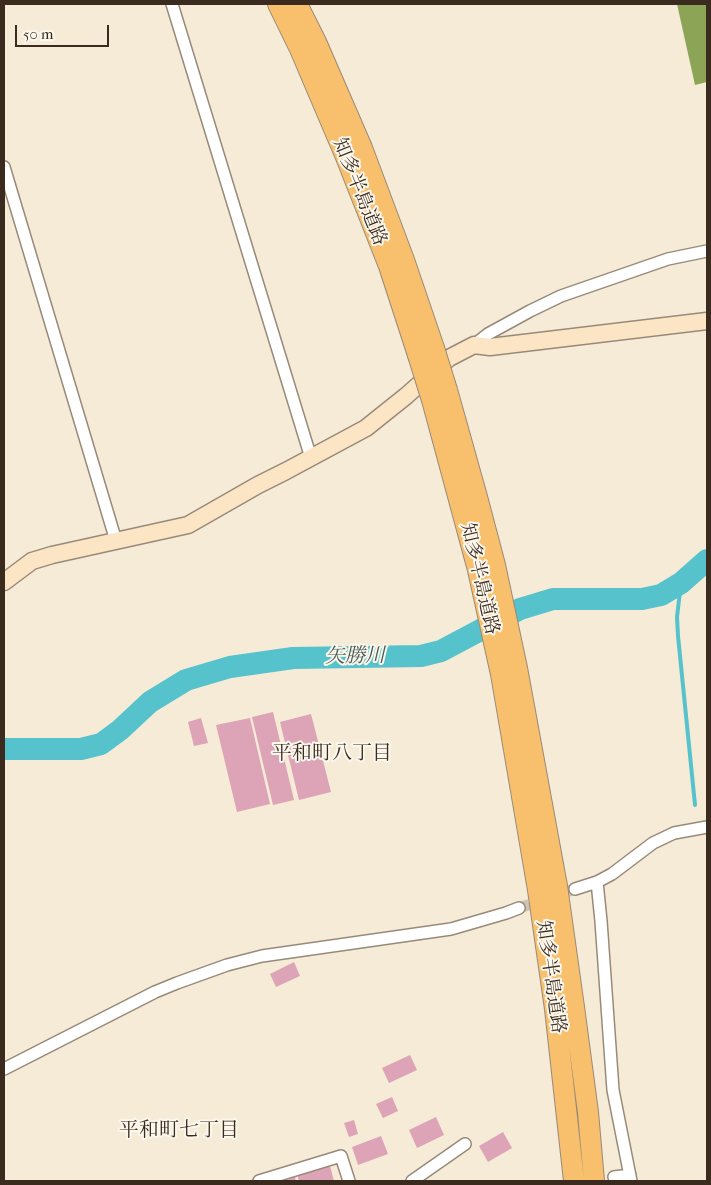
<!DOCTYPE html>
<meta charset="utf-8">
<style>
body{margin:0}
#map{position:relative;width:711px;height:1185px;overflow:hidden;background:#f6ebd7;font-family:"IM FELL French Canon",serif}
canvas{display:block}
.frame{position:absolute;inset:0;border:5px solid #3b2a1e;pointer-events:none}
.scale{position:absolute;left:15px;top:25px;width:94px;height:22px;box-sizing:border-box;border:2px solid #3b2a1e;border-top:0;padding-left:6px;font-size:15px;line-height:18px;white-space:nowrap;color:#3b2a1e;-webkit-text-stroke:4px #fbf7ec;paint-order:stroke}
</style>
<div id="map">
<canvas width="711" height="1185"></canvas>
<div class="frame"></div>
<div class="scale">50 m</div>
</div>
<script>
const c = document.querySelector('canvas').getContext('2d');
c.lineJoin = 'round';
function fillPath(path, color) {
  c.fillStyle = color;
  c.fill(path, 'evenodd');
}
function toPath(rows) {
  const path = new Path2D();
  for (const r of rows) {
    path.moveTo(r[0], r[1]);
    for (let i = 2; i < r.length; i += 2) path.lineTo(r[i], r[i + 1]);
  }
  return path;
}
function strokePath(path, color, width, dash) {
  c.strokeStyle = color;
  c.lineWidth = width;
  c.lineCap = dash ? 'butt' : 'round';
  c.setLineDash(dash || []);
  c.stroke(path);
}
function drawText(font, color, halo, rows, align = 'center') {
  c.font = font + ' "IM FELL French Canon","Noto Serif JP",serif';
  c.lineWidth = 4;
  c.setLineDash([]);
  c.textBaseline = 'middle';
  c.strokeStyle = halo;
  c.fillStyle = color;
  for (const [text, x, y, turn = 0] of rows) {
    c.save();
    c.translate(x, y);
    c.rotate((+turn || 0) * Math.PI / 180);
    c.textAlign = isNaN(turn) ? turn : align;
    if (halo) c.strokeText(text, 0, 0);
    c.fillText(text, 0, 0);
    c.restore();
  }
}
fillPath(toPath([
 [677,4,707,4,707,82,695,85]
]), '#8ba456');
strokePath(toPath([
 [681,583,677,617,678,636,695,805]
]), '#55c2cc', 4);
strokePath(toPath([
 [4,749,81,749,101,744,120,730,150,702,186,680,230,667,293,658,421,656,441,651,520,609,553,599,642,599,661,595,681,583,707,560]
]), '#55c2cc', 22);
fillPath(toPath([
 [273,712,294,800,273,805,252,717],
 [311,714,331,792,299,800,280,722],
 [201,718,208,743,194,746,188,722],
 [250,718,270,804,237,812,216,725],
 [294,962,300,976,276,987,270,974],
 [410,1055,417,1070,389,1083,382,1068],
 [392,1097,398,1111,383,1118,376,1104],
 [436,1117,444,1135,417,1148,409,1130],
 [354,1120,358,1134,349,1137,344,1123],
 [503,1132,512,1148,488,1162,479,1146],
 [381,1136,388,1154,358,1165,352,1147],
 [330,1166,334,1181,299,1181,297,1174],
 [295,1177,296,1181,284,1181]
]), '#dda3b6');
strokePath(toPath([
 [519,908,575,889]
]), '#d1c4b2', 11, [11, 5.5]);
const street = toPath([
 [172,4,311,458],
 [4,167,116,541],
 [474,345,488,334,530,311,561,296,668,259,707,251],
 [597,882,601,921,613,1090,631,1181],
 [575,889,597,882,612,874,653,843,674,833,707,827],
 [4,1069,155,992,177,983,227,965,262,956,451,929,506,913,519,908],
 [614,1177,630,1175],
 [259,1181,341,1156,349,1181],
 [412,1181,465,1144]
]);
const secondary = toPath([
 [4,582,32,561,52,555,188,525,258,485,286,471,366,428,406,396,449,358,474,345,490,347,707,321]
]);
const highway = toPath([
 [278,4,300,49,346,157,389,266,418,355],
 [297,4,316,42,362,148,404,260,434,348],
 [447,390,477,497,495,565,517,668,557,886,574,1007,588,1112,594,1181],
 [432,400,478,570,501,674,538,890,555,1009,574,1181]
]);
strokePath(street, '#988a7a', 14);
strokePath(secondary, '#988a7a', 19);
strokePath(highway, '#988a7a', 22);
strokePath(street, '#fff', 11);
strokePath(secondary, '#fce5c4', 16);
strokePath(highway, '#f8bf6c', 20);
const highwayBridge = toPath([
 [434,348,447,390],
 [418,355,432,400]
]);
strokePath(highwayBridge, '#988a7a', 22, []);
strokePath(highwayBridge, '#f8bf6c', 20);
drawText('19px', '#3b2a1e', '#fbf7ec', [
 ["知多半島道路",359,192,68],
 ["知多半島道路",479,579,77],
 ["知多半島道路",550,977,82]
]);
drawText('italic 20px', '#435852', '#fbf7ec', [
 ["矢勝川",355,657,-1]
]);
drawText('20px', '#3b2a1e', '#fbf7ec', [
 ["平和町八丁目",332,754],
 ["平和町七丁目",179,1131]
]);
</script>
